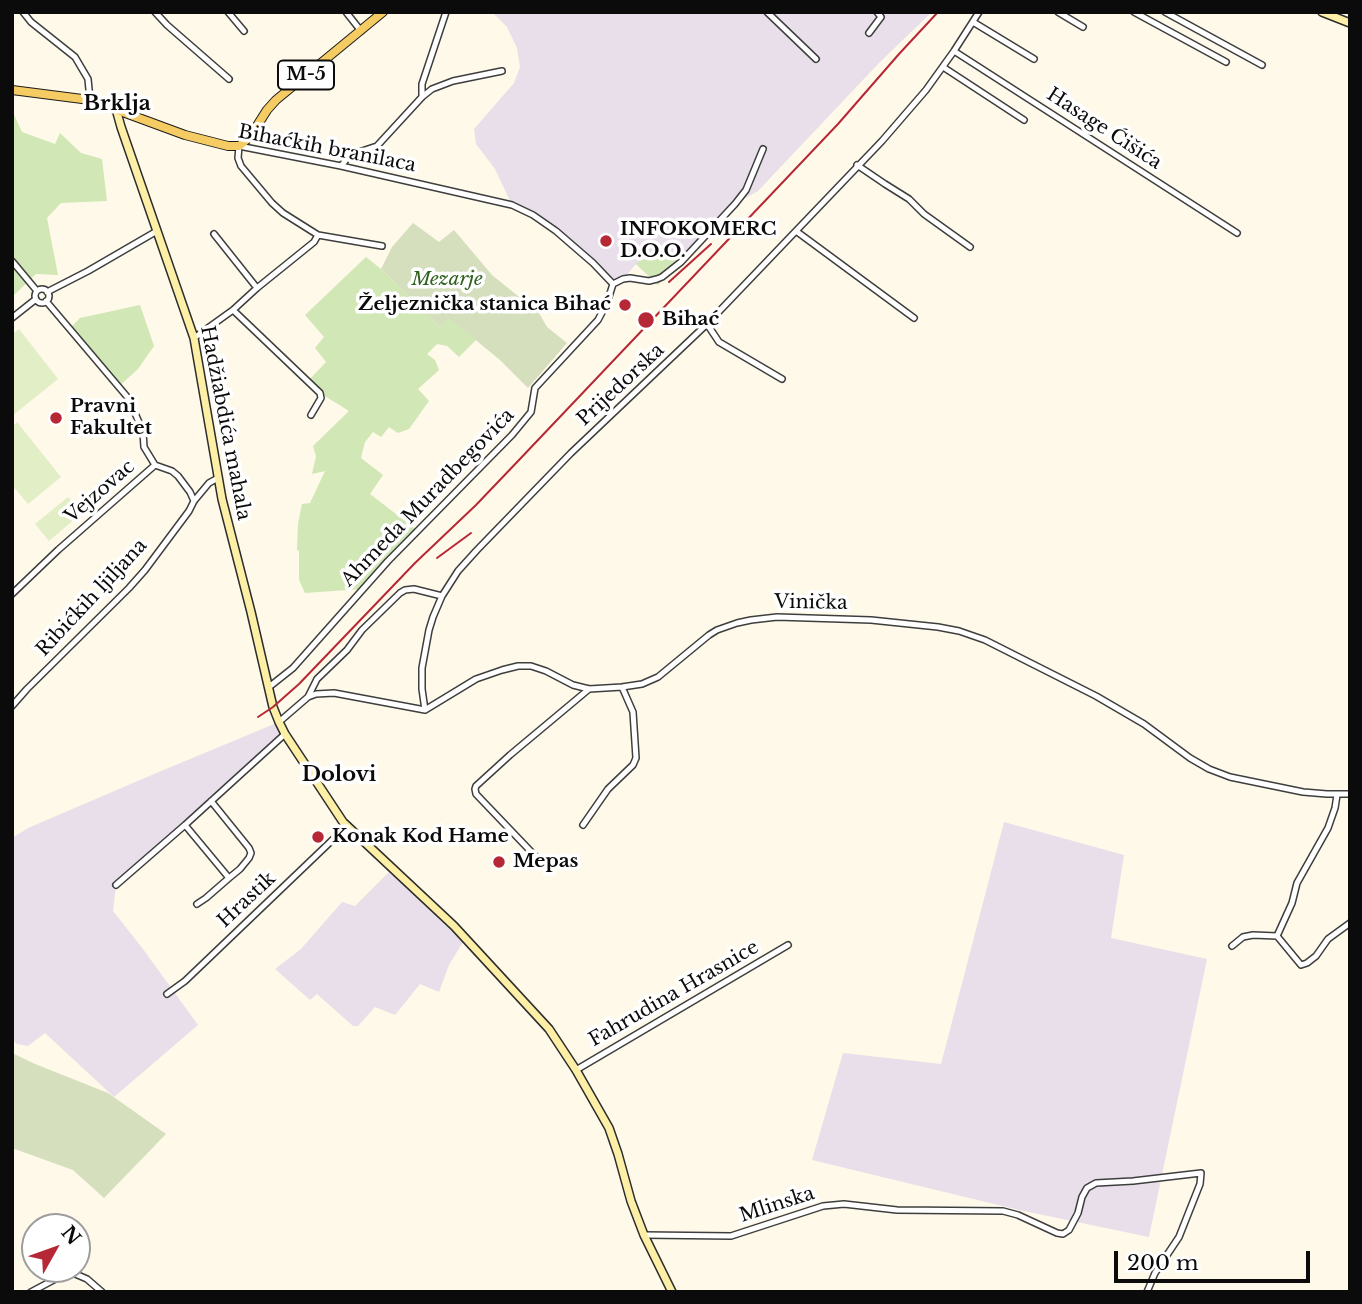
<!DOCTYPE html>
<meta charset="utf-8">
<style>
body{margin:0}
#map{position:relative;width:1362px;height:1304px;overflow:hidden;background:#fef9e9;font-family:"Libre Baskerville",serif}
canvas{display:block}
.frame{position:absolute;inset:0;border:14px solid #0b0b0b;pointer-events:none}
.north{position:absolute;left:21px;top:1213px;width:70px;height:70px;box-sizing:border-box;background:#fff;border:2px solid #9d9d9d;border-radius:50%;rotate:50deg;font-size:19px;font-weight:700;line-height:28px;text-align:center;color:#0b0b0b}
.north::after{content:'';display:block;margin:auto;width:24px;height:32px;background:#b62835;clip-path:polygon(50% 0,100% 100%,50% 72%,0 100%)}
.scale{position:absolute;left:1114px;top:1251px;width:196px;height:32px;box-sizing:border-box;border:4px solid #0b0b0b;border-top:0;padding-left:9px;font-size:21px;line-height:24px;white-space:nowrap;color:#0b0b0b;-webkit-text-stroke:5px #fff;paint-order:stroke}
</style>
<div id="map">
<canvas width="1362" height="1304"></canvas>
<div class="frame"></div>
<div class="north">N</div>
<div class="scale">200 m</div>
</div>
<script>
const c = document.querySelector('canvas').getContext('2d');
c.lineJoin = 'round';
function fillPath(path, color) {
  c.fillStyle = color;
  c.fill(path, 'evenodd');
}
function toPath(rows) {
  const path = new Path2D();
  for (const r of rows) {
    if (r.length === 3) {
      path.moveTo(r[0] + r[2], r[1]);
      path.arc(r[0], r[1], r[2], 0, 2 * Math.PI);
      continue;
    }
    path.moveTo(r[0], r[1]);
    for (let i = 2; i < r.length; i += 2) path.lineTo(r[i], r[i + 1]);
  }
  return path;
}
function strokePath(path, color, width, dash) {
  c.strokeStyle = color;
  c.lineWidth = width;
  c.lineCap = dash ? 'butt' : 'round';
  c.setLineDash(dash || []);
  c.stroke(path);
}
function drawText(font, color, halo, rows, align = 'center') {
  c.font = font + ' "Libre Baskerville",serif';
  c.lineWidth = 7;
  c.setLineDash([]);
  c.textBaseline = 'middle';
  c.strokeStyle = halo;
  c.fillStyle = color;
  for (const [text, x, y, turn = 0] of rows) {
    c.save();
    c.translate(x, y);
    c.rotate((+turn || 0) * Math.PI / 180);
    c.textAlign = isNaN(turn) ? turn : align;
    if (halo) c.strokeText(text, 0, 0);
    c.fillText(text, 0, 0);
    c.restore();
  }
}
fillPath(toPath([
 [492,12,932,12,879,63,758,191,735,204,658,285,636,264,623,279,613,284,571,242,512,205,495,169,476,144,474,129,514,83,520,67,517,48,507,27],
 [279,722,285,734,116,885,113,911,143,949,198,1025,114,1097,45,1033,28,1046,17,1044,12,1039,12,838,28,828,154,774],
 [1004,822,1124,855,1111,938,1207,959,1149,1237,1019,1210,812,1160,843,1053,941,1064],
 [390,871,463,942,449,965,439,992,420,984,395,1015,375,1007,358,1026,353,1026,317,994,310,1000,275,969,301,949,342,902,355,906]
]), '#e8dfea');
fillPath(toPath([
 [12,110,22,132,55,144,60,133,81,153,102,159,107,201,61,203,47,218,58,275,36,274,12,297],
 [657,245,660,245,681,262,658,285,636,264],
 [366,257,381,269,440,327,449,317,476,340,459,357,447,346,437,344,427,354,435,360,439,370,418,389,429,401,409,429,398,433,389,427,381,437,373,432,365,442,361,458,383,475,370,494,418,531,362,589,305,593,299,580,299,551,297,550,298,524,302,504,310,503,325,471,312,474,316,456,313,446,349,411,320,393,308,381,326,362,315,348,324,337,305,315],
 [140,305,154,346,138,369,117,388,70,328,80,318]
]), '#d1e7b5');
fillPath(toPath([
 [413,223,439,242,454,230,492,275,539,313,547,327,567,343,528,388,500,360,449,318,440,327,381,269,392,247],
 [12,1053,35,1064,108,1093,166,1134,104,1198,73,1170,12,1148]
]), '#d5debd');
fillPath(toPath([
 [19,329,58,379,12,416,12,335],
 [17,422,61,477,28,504,12,485,12,427],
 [68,497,82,513,49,541,35,524]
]), '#e2eec6');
const street = toPath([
 [23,12,31,22,75,57,88,79,90,100],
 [155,12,167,25,229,79],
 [228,12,244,31],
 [346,12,361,31],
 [767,12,816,59],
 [1058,12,1083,27],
 [1134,12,1226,62],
 [1165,12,1262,65],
 [973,22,1034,59],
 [869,33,881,17,877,12],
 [954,51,1237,233],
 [943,67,1024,120],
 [422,97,422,84,446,12],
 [857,165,885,184,909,199,924,214,970,247],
 [341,166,350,155,377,146,422,97,432,89,453,81,502,71],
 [796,231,914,318],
 [214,234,257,288],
 [382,246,318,235,283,213,272,203,241,166,238,158,239,146,341,166,512,205,533,215,556,231,593,263,613,284],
 [12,261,37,291],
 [613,284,623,279,630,278,649,281,657,279,662,277,681,262,735,204,746,190,763,149],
 [42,296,7],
 [47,292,88,271,157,231],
 [46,301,129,399,143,432,144,447,155,465],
 [233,310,320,393,321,398,311,415],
 [12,318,36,299],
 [707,324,719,342,782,379],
 [194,338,233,310,257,288,314,242,318,235],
 [155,465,172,471,178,476,190,492,194,501],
 [12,594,58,550,155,465],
 [269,687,293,668,388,561,512,435,531,412,535,388,598,320,607,303,613,284],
 [308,697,317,679,347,650,362,630,400,593,405,590,414,589,442,596],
 [12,706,27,689,129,588,145,570,189,511,194,501,209,483,218,478],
 [425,710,422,689,422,668,429,630,433,617,442,596,458,571,477,550,571,453,707,324,882,141,926,90,954,51,979,12],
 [279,722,308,697,316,694,334,693,425,710,476,679,502,670,518,666,531,666,546,671,573,685,589,689,622,687,642,684,658,677,709,635,717,630,737,623,751,620,777,617,871,620,938,627,959,631,985,640,1096,696,1144,724,1190,758,1209,769,1230,777,1303,792,1327,794,1350,794],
 [1337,795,1335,808,1328,828,1297,883,1292,903,1277,936,1301,965,1307,963,1316,956,1328,939,1350,923],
 [185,825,229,878,240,869,249,858,251,853,249,848,211,801],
 [583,825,608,789,633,765,636,758,633,712,622,687],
 [540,861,476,794,475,789,476,786,510,755,589,689],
 [116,885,185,825,285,734],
 [197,904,206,898,229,878],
 [1232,946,1243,937,1253,935,1277,936],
 [167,994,185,981,347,826],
 [576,1070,788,945],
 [644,1235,731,1236,823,1206,844,1204,897,1210,1003,1211,1018,1215,1057,1233,1063,1234,1069,1230,1078,1213,1082,1197,1087,1188,1096,1183,1133,1181,1201,1173,1200,1184,1179,1237,1155,1273,1147,1292],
 [31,1292,61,1276,73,1273,87,1279,102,1292]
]);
const secondary = toPath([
 [1322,12,1350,23],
 [116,109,121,127,194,338,222,499,251,612,273,707,279,722,285,734,343,822,454,926,549,1029,576,1070,609,1128,618,1154,631,1201,644,1235,672,1292]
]);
const primary = toPath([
 [12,90,90,100,185,135,228,146,239,146,250,137,267,110,276,100,383,12]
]);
strokePath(street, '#3e3e3e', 8);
strokePath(secondary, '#2d2d2d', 10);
strokePath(primary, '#1c1c1c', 10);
strokePath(street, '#fff', 5);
strokePath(secondary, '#fdefa6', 7);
strokePath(primary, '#f5cb63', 8);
strokePath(toPath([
 [669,282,711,244],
 [437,558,471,533],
 [258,717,273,707,299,684,415,563,476,505,519,460,838,124,899,54,938,12]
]), '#b62835', 2);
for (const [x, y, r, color] of [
 [606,241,7,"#b62835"],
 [625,305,7,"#b62835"],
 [646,320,9,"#b62835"],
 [56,418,7,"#b62835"],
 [318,837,7,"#b62835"],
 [499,862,7,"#b62835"]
]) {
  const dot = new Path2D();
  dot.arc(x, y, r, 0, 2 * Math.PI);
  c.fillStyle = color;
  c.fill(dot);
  strokePath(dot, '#fff', 2.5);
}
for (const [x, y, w] of [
 [306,75,56]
]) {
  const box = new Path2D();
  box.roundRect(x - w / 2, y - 14.5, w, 29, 5);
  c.fillStyle = '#fff';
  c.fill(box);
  strokePath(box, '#0b0b0b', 2);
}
drawText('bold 18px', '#0b0b0b', null, [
 ["M-5",306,75]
]);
drawText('19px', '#0b0b0b', '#fff', [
 ["Hasage Ćišića",1104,129,33],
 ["Bihaćkih branilaca",327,149,11],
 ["Prijedorska",621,385,-43],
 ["Hadžiabdića mahala",225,423,79],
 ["Vejzovac",100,492,-41],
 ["Ahmeda Muradbegovića",428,498,-46],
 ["Ribićkih ljiljana",92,598,-47],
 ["Vinička",811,603,1],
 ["Hrastik",247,900,-43],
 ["Fahrudina Hrasnice",674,994,-30],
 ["Mlinska",777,1205,-18]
]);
drawText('bold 19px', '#0b0b0b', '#fff', [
 ["INFOKOMERC",620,230],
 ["D.O.O.",620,252],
 ["Željeznička stanica Bihać",611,305,"right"],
 ["Bihać",662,320],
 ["Pravni",70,407],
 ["Fakultet",70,429],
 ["Konak Kod Hame",332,837],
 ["Mepas",513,862]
], 'left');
drawText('italic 19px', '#2f601e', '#fff', [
 ["Mezarje",447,280]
]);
drawText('bold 21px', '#0b0b0b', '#fff', [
 ["Brklja",117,104],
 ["Dolovi",339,775]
]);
</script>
